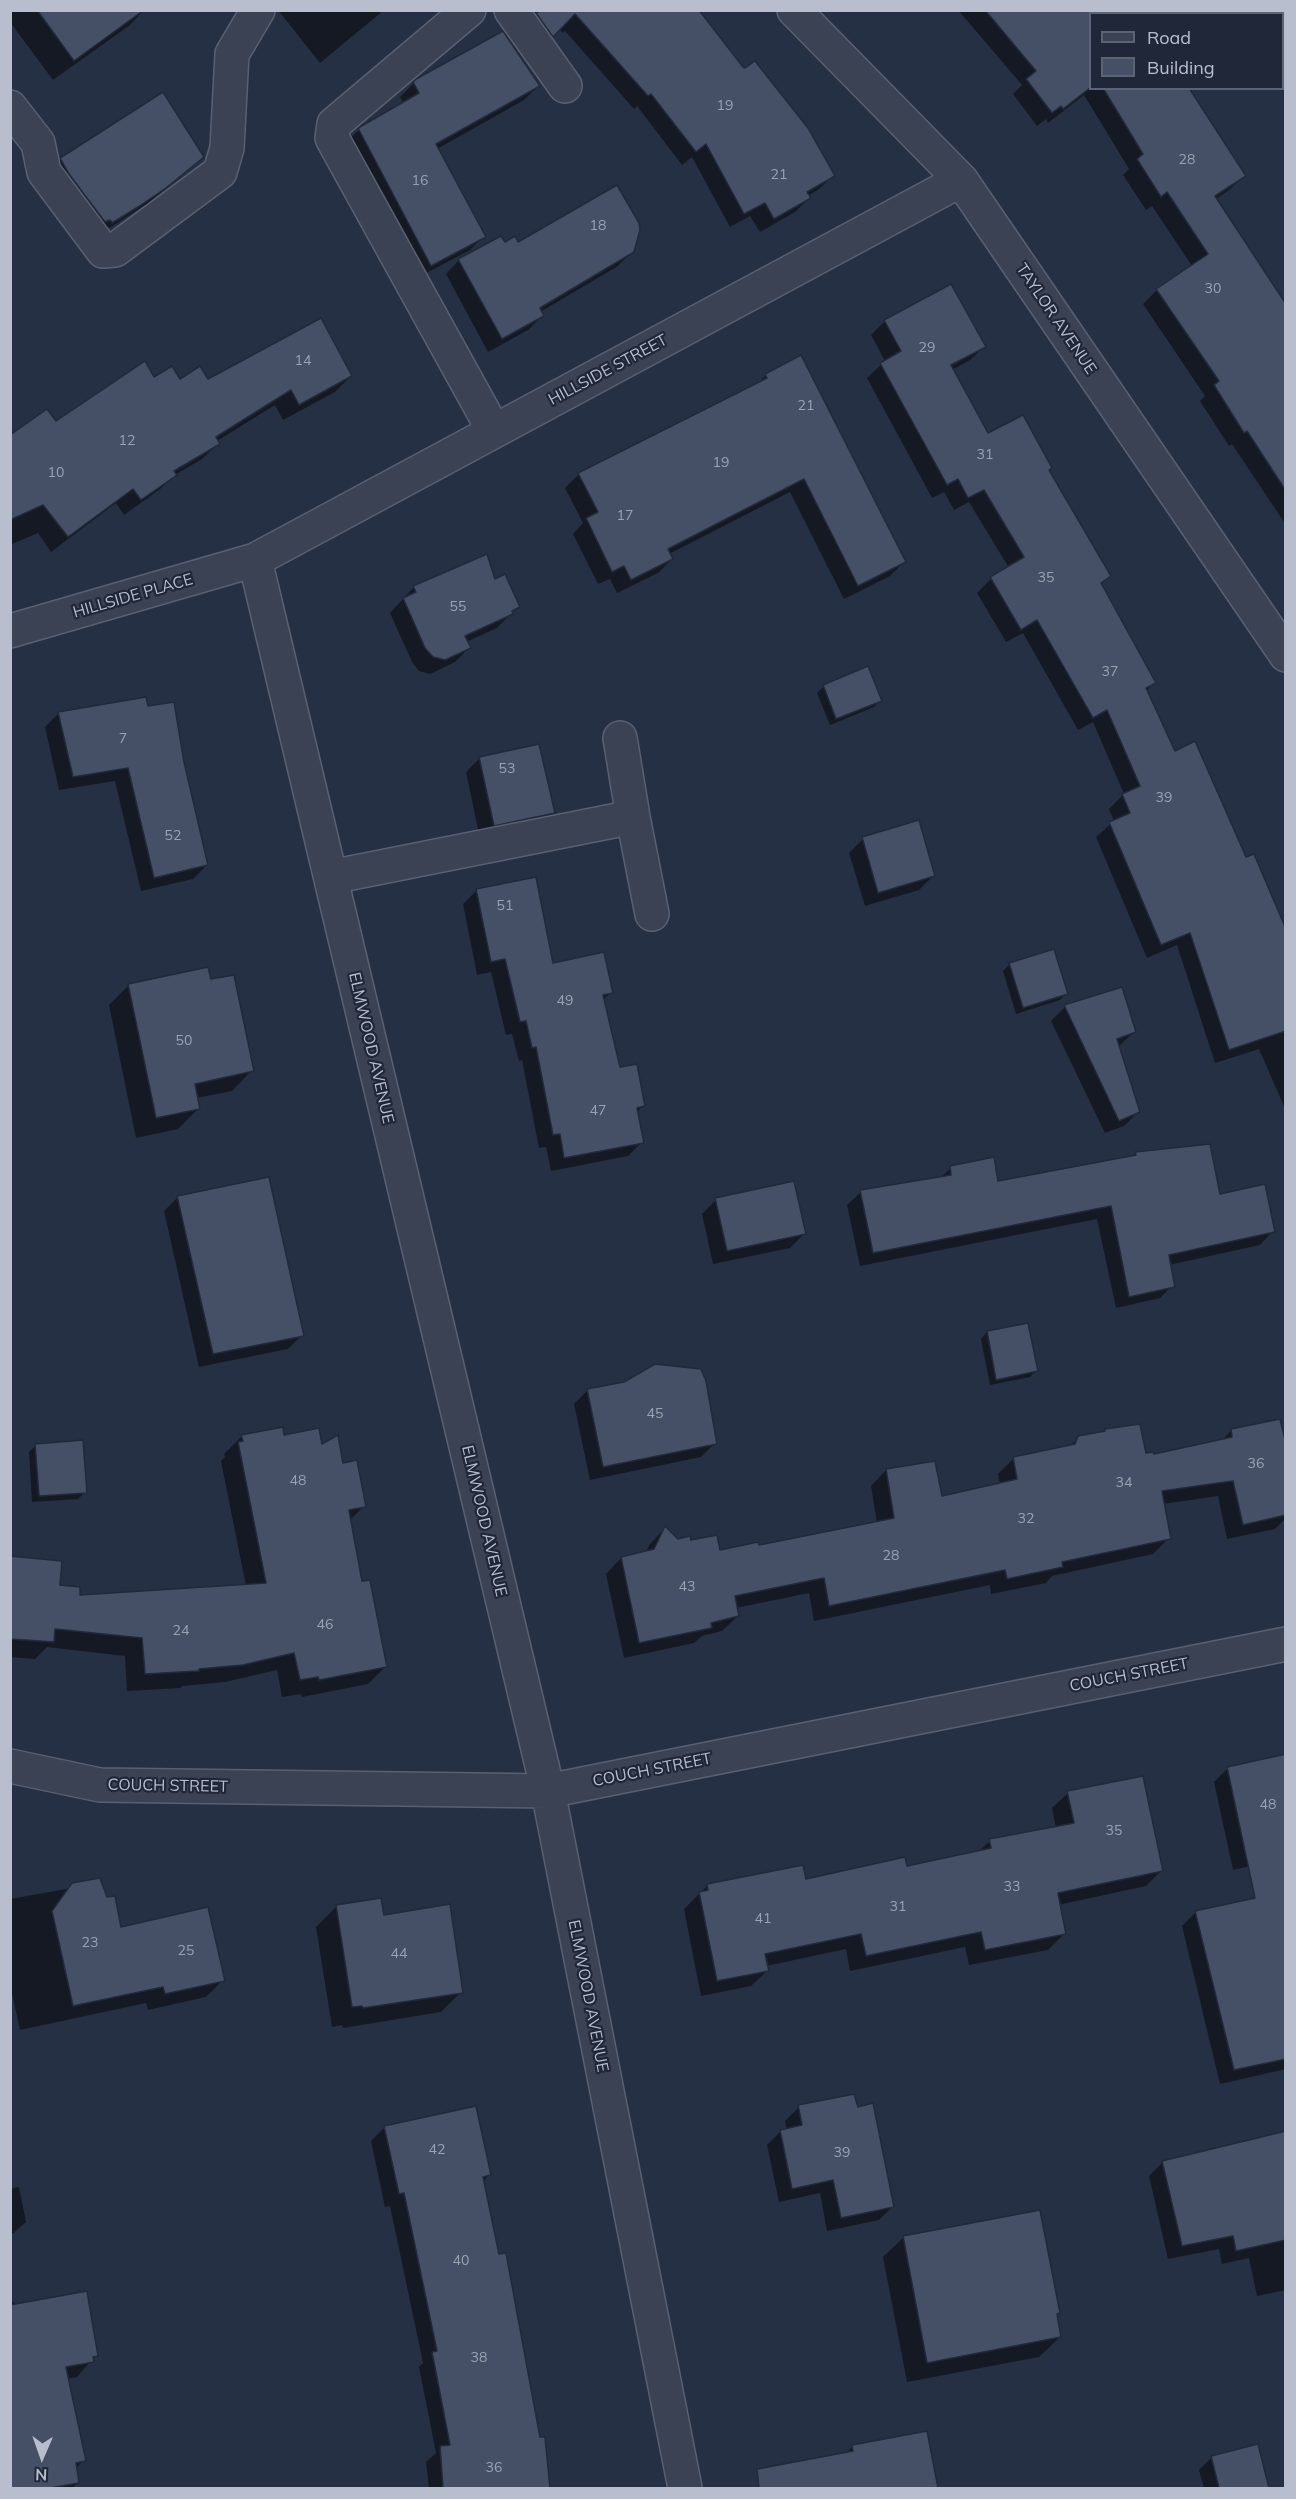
<!DOCTYPE html>
<style>
body{margin:0}
#map{position:relative;width:1296px;height:2499px;overflow:hidden;background:#263044;font-family:Mulish,sans-serif}
canvas{display:block}
.frame{position:absolute;inset:0;border:12px solid #b8becd;pointer-events:none}
.legend{position:absolute;left:1089px;top:12px;width:195px;height:78px;box-sizing:border-box;background:#1f2739;border:2px solid #5c6374;margin:0;padding:8px 10px;list-style:none;font-size:18px;color:#b8becd}
.legend li{display:flex;align-items:center;gap:12px;height:30px}
.legend b{width:30px;border:2px solid #5c6374}
.north{position:absolute;left:12px;top:2427px;width:60px;height:60px;-webkit-text-stroke:4px #1f2739;paint-order:stroke;rotate:182deg;font-size:16px;font-weight:700;line-height:24px;text-align:center;color:#b8becd}
.north::after{content:'';display:block;margin:auto;width:21px;height:27px;background:#b8becd;clip-path:polygon(50% 0,100% 100%,50% 72%,0 100%)}
</style>
<div id="map">
<canvas width="1296" height="2499"></canvas>
<div class="frame"></div>
<ul class="legend">
<li><b style="height:8px;background:#3b4253"></b>Road</li>
<li><b style="height:16px;background:#454f66"></b>Building</li>
</ul>
<div class="north">N</div>
</div>
<script>
const c = document.querySelector('canvas').getContext('2d');
c.lineJoin = 'round';
function fillPath(path, color) {
  c.fillStyle = color;
  c.fill(path, 'evenodd');
}
function toPath(rows) {
  const path = new Path2D();
  for (const r of rows) {
    path.moveTo(r[0], r[1]);
    for (let i = 2; i < r.length; i += 2) path.lineTo(r[i], r[i + 1]);
  }
  return path;
}
function strokePath(path, color, width, dash) {
  c.strokeStyle = color;
  c.lineWidth = width;
  c.lineCap = dash ? 'butt' : 'round';
  c.setLineDash(dash || []);
  c.stroke(path);
}
function drawText(font, color, halo, rows, align = 'center') {
  c.font = font + ' Mulish,sans-serif';
  c.lineWidth = 4.5;
  c.setLineDash([]);
  c.textBaseline = 'middle';
  c.strokeStyle = halo;
  c.fillStyle = color;
  for (const [text, x, y, turn = 0] of rows) {
    c.save();
    c.translate(x, y);
    c.rotate((+turn || 0) * Math.PI / 180);
    c.textAlign = isNaN(turn) ? turn : align;
    if (halo) c.strokeText(text, 0, 0);
    c.fillText(text, 0, 0);
    c.restore();
  }
}
fillPath(toPath([
 [10,10,144,10,130,25,53,80,10,22],
 [278,10,384,10,320,63],
 [514,10,693,10,833,176,819,189,808,196,809,198,795,212,760,232,750,216,730,227,692,157,682,165,637,106,634,109,565,31,563,33,559,29,539,50],
 [958,10,1116,10,1119,14,1090,14,1090,88,1187,88,1244,176,1229,190,1216,199,1286,306,1286,525,1232,444,1229,446,1200,401,1205,396,1143,304,1157,290,1192,266,1152,206,1146,210,1123,175,1129,169,1084,95,1048,123,1046,119,1037,126,1013,94,1022,85],
 [417,80,538,86,524,100,437,149,484,236,470,250,417,278,345,143,359,130,404,104,400,97],
 [202,156,150,202,97,236,47,173,61,159],
 [504,244,518,244,632,251,618,266,540,312,542,316,528,330,488,352,446,274,459,260],
 [885,321,984,347,970,360,952,370,987,435,1048,470,1109,576,1100,585,1154,683,1146,691,1174,753,1245,859,1286,932,1286,1111,1259,1049,1215,1063,1177,945,1147,958,1096,837,1114,821,1109,809,1124,794,1093,722,1078,730,1023,633,1006,642,977,593,991,579,1009,568,969,502,954,510,944,492,932,498,867,378,885,361,871,335],
 [766,375,904,562,890,576,844,599,790,492,669,554,672,559,658,573,617,593,610,579,598,584,573,534,583,523,565,488,579,474,757,385],
 [351,376,335,392,283,420,275,405,217,441,218,444,202,459,173,476,159,490,124,515,116,503,51,552,38,533,10,545,10,437,55,423,153,379,207,381],
 [494,581,518,606,497,628,466,642,469,648,455,662,430,674,419,671,412,662,390,613,414,587],
 [824,686,880,700,874,707,830,725,817,693],
 [147,708,183,763,207,865,193,879,141,891,115,781,59,790,45,727,59,713],
 [480,758,553,813,539,827,480,839,466,772],
 [863,839,933,876,919,890,865,906,849,853],
 [477,890,552,965,611,992,603,1000,619,1069,644,1105,636,1113,642,1142,628,1156,551,1171,546,1147,539,1148,522,1060,519,1061,512,1034,506,1035,491,972,477,975,463,904],
 [1010,964,1066,993,1060,1000,1016,1014,1003,971],
 [210,981,252,1070,232,1091,196,1098,198,1109,178,1129,136,1138,109,1005,129,985],
 [1121,989,1134,1032,1118,1047,1138,1112,1124,1126,1105,1133,1051,1021,1065,1007],
 [1209,1145,1219,1196,1273,1231,1260,1245,1169,1265,1173,1285,1160,1298,1116,1308,1097,1219,860,1266,847,1205,861,1192,940,1178,951,1168,997,1182,1132,1157,1135,1154],
 [178,1197,302,1335,288,1349,199,1367,164,1211],
 [716,1200,804,1234,790,1248,713,1264,702,1214],
 [987,1332,1036,1370,1030,1377,990,1385,981,1339],
 [625,1383,715,1443,701,1457,590,1480,574,1404,588,1390],
 [1105,1430,1145,1455,1153,1456,1221,1441,1231,1431,1284,1433,1286,1518,1275,1529,1227,1539,1218,1496,1163,1504,1169,1538,1153,1554,1052,1576,1046,1583,991,1594,990,1585,814,1621,809,1593,736,1608,738,1616,722,1631,702,1636,694,1643,624,1658,606,1574,621,1558,646,1552,650,1544,665,1528,678,1541,719,1552,877,1523,871,1486,886,1470,941,1498,1000,1484,998,1474,1014,1458,1069,1447,1079,1437,1103,1433],
 [242,1436,283,1437,321,1447,342,1465,364,1506,349,1521,361,1583,386,1666,368,1684,302,1697,301,1694,282,1697,277,1670,225,1682,182,1686,180,1688,127,1691,125,1656,47,1647,35,1659,10,1657,10,1557,78,1597,246,1586,221,1461,225,1457,224,1454],
 [36,1445,85,1492,78,1499,32,1502,29,1452],
 [1228,1768,1286,1858,1233,1870,1214,1782],
 [1068,1793,1162,1870,1146,1886,1058,1905,1064,1934,1048,1950,969,1965,965,1947,850,1971,846,1949,766,1966,767,1971,751,1986,701,1996,684,1909,708,1885,805,1881,905,1867,978,1852,990,1841,1056,1828,1052,1808],
 [100,1883,120,1929,223,1980,206,1997,148,2010,146,2003,20,2030,10,1984,10,1899],
 [1286,1893,1286,2069,1220,2084,1182,1926,1196,1912],
 [336,1907,383,1916,461,1992,441,2012,343,2028,342,2025,332,2027,316,1927],
 [799,2107,893,2206,879,2220,827,2231,820,2193,779,2202,767,2145,781,2131,787,2130,785,2121],
 [385,2127,489,2175,482,2182,539,2439,544,2438,548,2488,429,2488,426,2462,436,2453,419,2367,423,2363,390,2206,385,2207,371,2141],
 [1286,2132,1286,2290,1257,2296,1249,2258,1222,2264,1219,2249,1168,2259,1149,2176,1163,2162],
 [19,2187,26,2222,10,2236,10,2189],
 [904,2237,1055,2316,1060,2337,1039,2357,907,2382,883,2257],
 [10,2300,96,2355,77,2377,67,2379,84,2460,75,2469,78,2482,73,2488,10,2488],
 [925,2433,936,2488,810,2488,808,2473,804,2473,807,2488,790,2488,788,2478,845,2454,853,2446],
 [1257,2446,1268,2488,1204,2488,1199,2470,1212,2457]
]), '#0007');
const building = toPath([
 [37,10,144,10,74,61,37,10],
 [541,10,699,10,743,67,745,68,755,61,808,128,835,176,807,192,811,198,774,219,765,203,744,214,706,144,696,152,651,94,648,96,575,14,553,37,536,13,541,10],
 [985,10,1090,10,1090,88,1063,109,1061,106,1052,113,1026,79,1036,71,985,10],
 [503,31,540,86,436,144,486,237,431,266,358,128,419,93,413,82,416,79,503,31],
 [1103,88,1189,88,1246,176,1215,196,1286,304,1286,491,1247,431,1244,433,1214,385,1219,381,1156,289,1208,254,1167,192,1161,197,1137,159,1143,154,1103,88],
 [163,92,204,157,166,188,138,207,112,223,110,220,105,222,69,174,60,158,163,92],
 [617,185,639,223,640,230,634,252,540,308,544,316,502,339,458,259,501,236,505,242,515,236,518,242,617,185],
 [951,284,986,347,951,365,988,433,1023,415,1052,468,1049,470,1111,576,1101,583,1156,683,1146,688,1175,751,1195,741,1246,857,1254,854,1286,929,1286,1031,1229,1050,1190,933,1161,945,1109,822,1130,813,1122,794,1140,786,1107,710,1093,718,1037,620,1021,630,990,577,1024,557,984,490,968,498,958,479,947,485,880,363,901,351,884,320,951,284],
 [321,318,352,376,299,405,291,390,216,437,220,444,174,471,177,475,141,500,133,489,68,537,43,505,10,520,10,435,47,409,56,421,145,361,154,377,172,366,180,379,200,366,208,379,321,318],
 [801,355,906,562,858,586,804,479,668,549,673,559,631,580,624,566,612,572,586,518,598,512,578,473,767,378,765,374,801,355],
 [487,554,495,579,505,574,520,607,512,611,513,614,465,636,471,648,445,660,433,657,425,648,403,598,416,592,413,586,487,554],
 [868,666,882,701,836,719,823,685,868,666],
 [146,697,148,706,174,702,184,762,208,865,154,878,128,768,73,777,58,712,146,697],
 [539,744,555,813,494,826,479,757,539,744],
 [919,820,935,876,878,893,862,837,919,820],
 [536,877,553,963,604,952,613,993,603,995,620,1067,637,1064,645,1106,637,1108,644,1143,564,1158,560,1134,553,1135,536,1047,532,1048,526,1021,520,1022,505,959,491,962,476,889,536,877],
 [1054,949,1068,994,1023,1008,1009,963,1054,949],
 [208,967,211,979,234,975,254,1071,195,1084,200,1109,156,1118,128,984,208,967],
 [1122,987,1136,1032,1117,1039,1140,1112,1119,1121,1064,1005,1122,987],
 [1210,1144,1220,1194,1265,1184,1275,1232,1169,1255,1175,1287,1129,1297,1111,1206,873,1253,860,1190,951,1175,950,1166,994,1157,998,1181,1136,1155,1135,1152,1210,1144],
 [269,1177,304,1336,213,1354,177,1196,269,1177],
 [794,1181,806,1234,727,1251,715,1198,794,1181],
 [1028,1323,1038,1371,996,1380,987,1331,1028,1323],
 [655,1364,701,1369,706,1381,717,1444,603,1467,587,1389,624,1382,655,1364],
 [1280,1419,1286,1444,1286,1515,1243,1525,1233,1481,1162,1491,1171,1539,1062,1562,1063,1567,1007,1579,1005,1570,829,1606,824,1578,735,1596,739,1616,711,1623,712,1628,639,1643,621,1557,654,1549,665,1526,678,1539,690,1536,691,1540,717,1535,720,1550,758,1542,759,1545,894,1518,886,1469,935,1461,942,1496,1017,1479,1013,1457,1075,1444,1078,1436,1105,1431,1105,1429,1140,1424,1146,1453,1153,1452,1154,1454,1232,1437,1231,1429,1280,1419],
 [283,1427,284,1435,319,1428,322,1444,338,1435,343,1463,357,1460,366,1507,349,1510,362,1581,370,1580,387,1667,319,1680,318,1677,300,1680,294,1653,243,1665,199,1669,199,1671,145,1674,142,1638,55,1629,54,1642,10,1639,10,1556,62,1561,60,1585,80,1587,80,1595,266,1583,238,1442,243,1441,241,1435,283,1427],
 [83,1440,87,1493,39,1496,35,1444,83,1440],
 [1286,1754,1286,2059,1234,2070,1195,1911,1255,1898,1227,1767,1286,1754],
 [1143,1776,1163,1871,1058,1893,1066,1934,985,1950,981,1932,866,1956,861,1934,765,1954,769,1971,717,1981,699,1892,708,1890,707,1884,803,1865,806,1879,905,1857,907,1866,991,1848,989,1839,1074,1823,1067,1791,1143,1776],
 [100,1878,107,1897,115,1896,121,1927,208,1907,225,1981,165,1994,163,1987,73,2006,52,1911,72,1883,100,1878],
 [381,1898,384,1915,450,1904,463,1993,363,2008,362,2006,352,2007,336,1905,381,1898],
 [854,2094,858,2107,873,2103,894,2207,841,2218,833,2180,792,2189,780,2130,802,2125,798,2105,854,2094],
 [476,2106,491,2175,483,2177,499,2254,506,2253,540,2437,545,2437,550,2488,443,2488,440,2446,450,2445,432,2352,437,2351,404,2193,399,2194,384,2126,476,2106],
 [1286,2131,1286,2240,1236,2251,1233,2236,1182,2246,1162,2161,1286,2131],
 [1040,2210,1060,2313,1057,2314,1061,2337,927,2363,903,2236,1040,2210],
 [87,2291,98,2356,93,2357,94,2362,66,2367,86,2461,76,2463,79,2483,50,2488,10,2488,10,2305,87,2291],
 [927,2431,938,2488,759,2488,757,2469,853,2451,852,2445,927,2431],
 [1258,2444,1269,2488,1219,2488,1211,2456,1258,2444]
]);
fillPath(building, '#454f66');
strokePath(building, '#21293b', 1.5);
const minor = toPath([
 [469,10,334,124,332,138,494,431],
 [511,10,565,86],
 [794,10,961,180,1286,655],
 [10,107,38,143,44,172,103,251,115,250,220,172,227,148,232,54,258,10],
 [255,560,548,1791,685,2488],
 [10,631,255,560,961,180],
 [620,738,633,817],
 [331,877,633,817,652,914],
 [10,1766,100,1785,548,1791,1286,1644]
]);
strokePath(minor, '#596071', 36);
strokePath(minor, '#3b4253', 33);
drawText('14px', '#9ba2b3', null, [
 ["19",725,106],
 ["28",1187,160],
 ["21",779,175],
 ["16",420,181],
 ["18",598,226],
 ["30",1213,289],
 ["29",927,348],
 ["14",303,361],
 ["21",806,406],
 ["12",127,441],
 ["31",985,455],
 ["19",721,463],
 ["10",56,473],
 ["17",625,516],
 ["35",1046,578],
 ["55",458,607],
 ["37",1110,672],
 ["7",123,739],
 ["53",507,769],
 ["39",1164,798],
 ["52",173,836],
 ["51",505,906],
 ["49",565,1001],
 ["50",184,1041],
 ["47",598,1111],
 ["45",655,1414],
 ["36",1256,1464],
 ["48",298,1481],
 ["34",1124,1483],
 ["32",1026,1519],
 ["28",891,1556],
 ["43",687,1587],
 ["46",325,1625],
 ["24",181,1631],
 ["48",1268,1805],
 ["35",1114,1831],
 ["33",1012,1887],
 ["31",898,1907],
 ["41",763,1919],
 ["23",90,1943],
 ["25",186,1951],
 ["44",399,1954],
 ["42",437,2150],
 ["39",842,2153],
 ["40",461,2261],
 ["38",479,2358],
 ["36",494,2468]
]);
drawText('16px', '#b8becd', '#1f2739', [
 ["TAYLOR AVENUE",1056,319,56],
 ["HILLSIDE STREET",608,370,-28],
 ["HILLSIDE PLACE",133,596,-16],
 ["ELMWOOD AVENUE",371,1048,77],
 ["ELMWOOD AVENUE",484,1521,77],
 ["COUCH STREET",1129,1675,-11],
 ["COUCH STREET",652,1770,-11],
 ["COUCH STREET",168,1786,1],
 ["ELMWOOD AVENUE",588,1996,79]
]);
</script>
